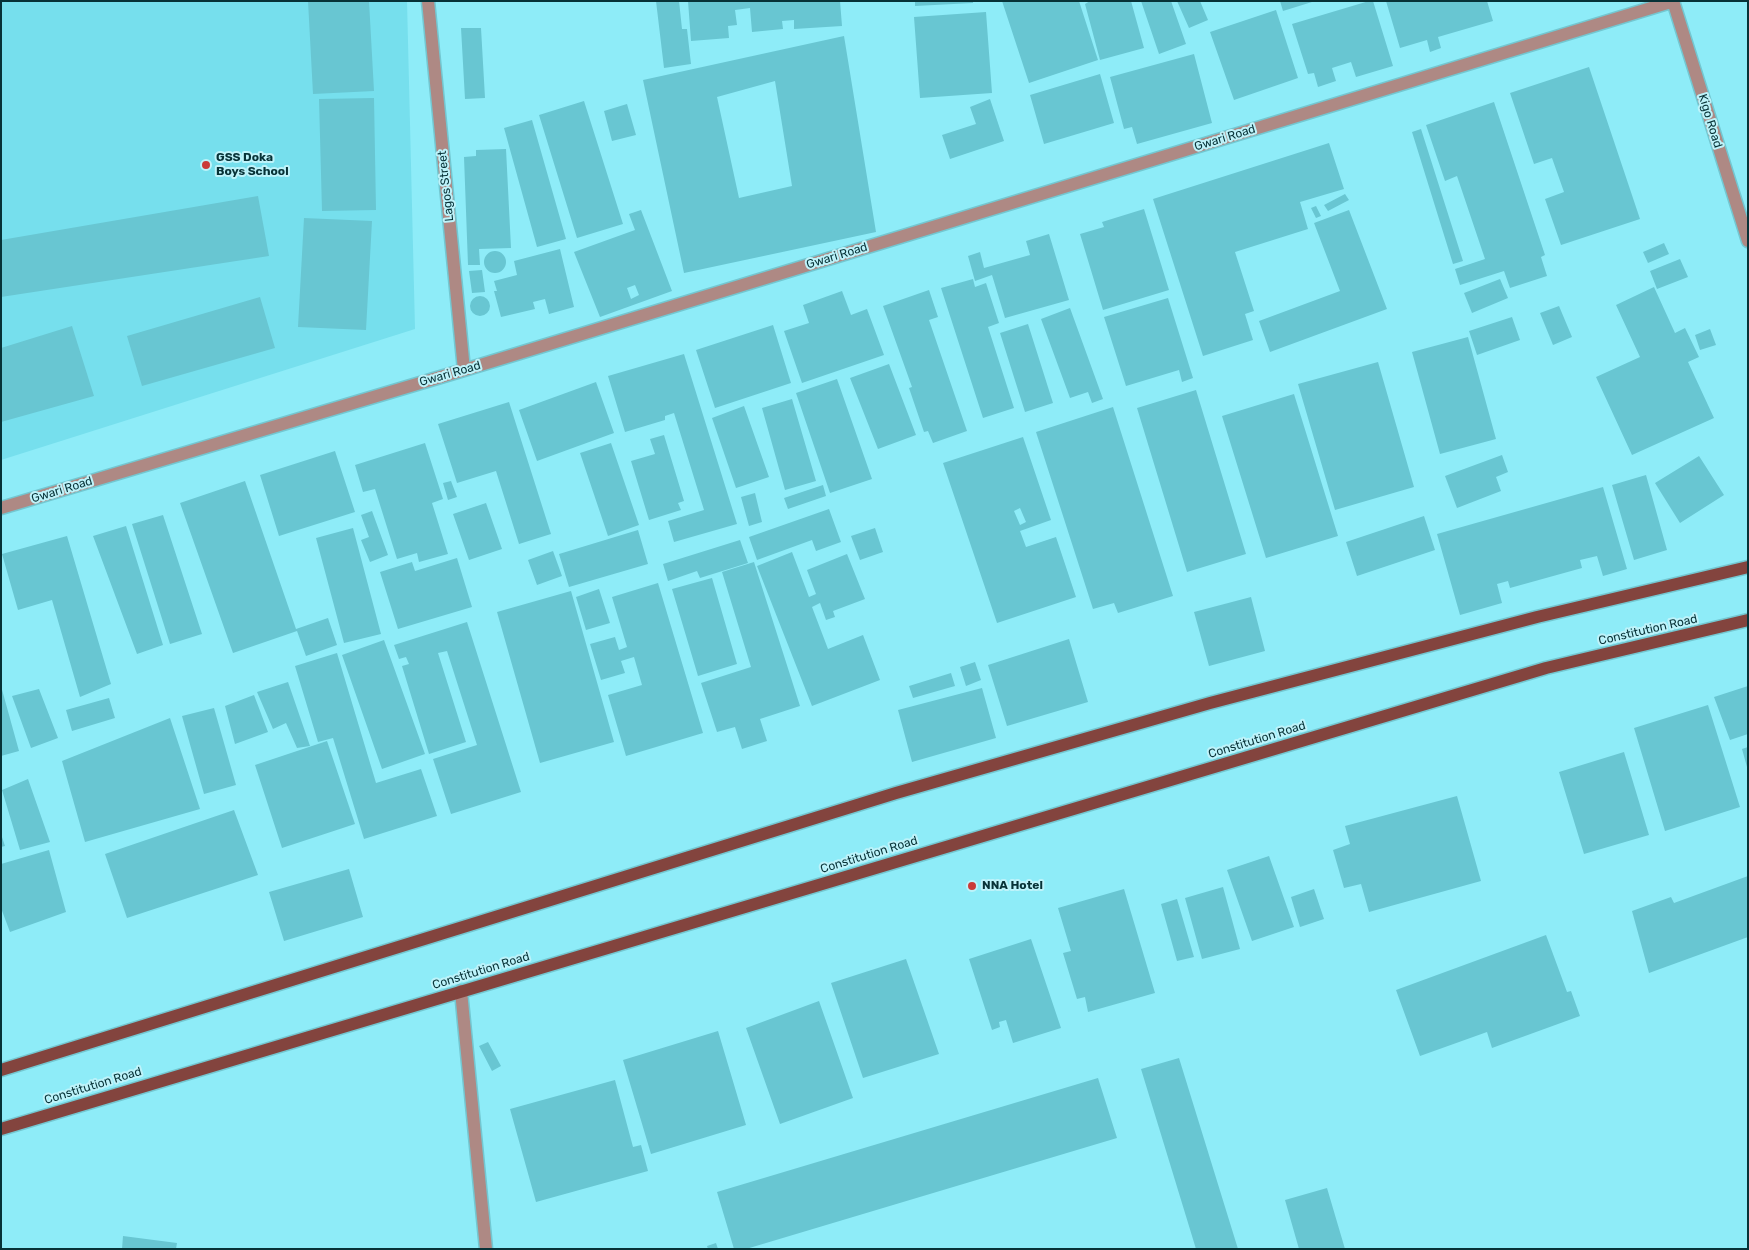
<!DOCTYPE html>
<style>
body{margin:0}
#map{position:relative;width:1749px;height:1250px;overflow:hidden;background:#8eecf8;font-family:Rubik,sans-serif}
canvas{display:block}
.frame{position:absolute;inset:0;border:2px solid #073237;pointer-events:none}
</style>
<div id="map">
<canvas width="1749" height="1250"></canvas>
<div class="frame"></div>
</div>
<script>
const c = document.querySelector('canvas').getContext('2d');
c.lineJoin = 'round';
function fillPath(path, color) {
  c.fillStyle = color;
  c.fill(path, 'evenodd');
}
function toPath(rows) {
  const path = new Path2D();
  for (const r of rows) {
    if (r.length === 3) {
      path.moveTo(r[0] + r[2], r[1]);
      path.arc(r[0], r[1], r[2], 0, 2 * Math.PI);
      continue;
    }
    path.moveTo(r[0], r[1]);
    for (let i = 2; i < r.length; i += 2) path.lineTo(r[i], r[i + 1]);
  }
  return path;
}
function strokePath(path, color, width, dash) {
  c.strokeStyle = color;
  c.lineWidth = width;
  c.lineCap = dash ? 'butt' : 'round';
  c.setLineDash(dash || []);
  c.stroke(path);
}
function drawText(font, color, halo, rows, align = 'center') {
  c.font = font + ' Rubik,sans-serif';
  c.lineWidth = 4;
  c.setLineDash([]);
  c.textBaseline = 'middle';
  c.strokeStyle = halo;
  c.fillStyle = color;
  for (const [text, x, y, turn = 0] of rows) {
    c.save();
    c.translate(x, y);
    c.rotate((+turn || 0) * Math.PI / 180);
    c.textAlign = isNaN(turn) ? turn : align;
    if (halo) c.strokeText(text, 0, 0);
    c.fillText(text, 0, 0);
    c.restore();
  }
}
fillPath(toPath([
 [1,1,407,1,415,329,1,460]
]), '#76dfed');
fillPath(toPath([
 [308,1,369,1,374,91,313,94],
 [656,1,679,1,682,29,687,29,691,64,664,68],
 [688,1,840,1,842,26,794,29,794,20,782,21,783,29,752,32,750,8,735,10,737,25,728,26,729,38,691,41],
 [915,1,973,1,973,3,915,6],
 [1002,1,1079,1,1098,60,1029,83],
 [1090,1,1131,1,1144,48,1100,60,1085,4],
 [1141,1,1171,1,1186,44,1159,54],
 [1177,1,1200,1,1208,20,1189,28],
 [1280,1,1312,1,1312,2,1283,11],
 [1369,1,1373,1,1393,66,1356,77,1351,62,1332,68,1336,81,1318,87,1314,73,1308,74,1292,24],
 [1386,1,1487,1,1493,21,1438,37,1441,48,1430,52,1427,40,1400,48],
 [1276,10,1298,78,1234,100,1210,32],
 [986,12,992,93,920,98,914,17],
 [461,28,481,28,485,98,465,99],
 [844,36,876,232,684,273,643,80],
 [775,81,792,186,739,198,717,97],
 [1194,54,1212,123,1137,144,1132,127,1124,129,1110,77],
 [1589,67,1640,219,1561,245,1545,199,1564,192,1552,158,1534,164,1510,93],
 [1100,74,1114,123,1044,144,1030,95],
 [374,98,376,210,322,211,319,99],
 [990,99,1004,141,950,159,942,135,976,124,970,107],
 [584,101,623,224,577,238,539,115],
 [1494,102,1545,255,1541,257,1547,276,1510,288,1504,271,1460,285,1455,269,1485,259,1457,176,1445,181,1426,125],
 [627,104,636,135,612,141,604,111],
 [532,120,566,239,537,247,504,128],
 [1421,129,1463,261,1453,264,1412,132],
 [1329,143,1344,189,1300,202,1308,229,1235,252,1254,311,1245,314,1253,340,1203,356,1153,199],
 [506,149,511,248,479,249,480,265,468,265,464,157,476,156,476,150],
 [1345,194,1349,200,1328,211,1324,205],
 [258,196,269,256,1,297,1,240],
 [1316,206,1321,216,1316,218,1311,208],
 [1144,209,1169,290,1103,310,1080,234,1104,227,1102,222],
 [641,210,672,291,600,317,574,252,635,230,629,214],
 [635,285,639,295,631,299,627,288],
 [1349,210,1387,309,1270,352,1259,321,1340,291,1314,223],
 [304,218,372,221,366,330,298,327],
 [1049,234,1069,300,1005,318,992,275,975,281,968,256,980,252,984,268,1030,255,1026,241],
 [1664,243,1669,254,1648,263,1643,252],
 [560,249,574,307,549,314,545,299,533,302,535,309,501,317,494,291,497,291,494,281,517,275,514,261],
 [495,262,11],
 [1680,259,1688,277,1657,289,1650,271],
 [482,270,485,292,472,293,469,271],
 [973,279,975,287,986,283,999,323,988,327,1014,408,983,418,941,288],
 [1500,279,1508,298,1472,313,1464,293],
 [1654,287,1675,333,1685,328,1699,357,1688,362,1714,418,1632,455,1596,377,1640,357,1616,305],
 [929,290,938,317,929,320,967,431,933,443,928,431,924,432,909,388,912,387,883,306],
 [842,291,851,315,867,309,884,355,802,383,784,331,809,323,803,305],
 [480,306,10],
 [260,297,275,348,142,386,127,336],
 [1168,298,1193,378,1182,382,1179,370,1126,386,1104,317],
 [1559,306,1572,337,1553,345,1540,313],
 [1070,308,1103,399,1092,403,1088,392,1070,398,1041,319],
 [1512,317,1520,340,1477,355,1469,331],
 [1028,324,1053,403,1025,412,1000,333],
 [773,325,791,383,715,408,696,350],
 [72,326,94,396,1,422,1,348],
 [1710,329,1716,345,1700,350,1695,335],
 [1468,337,1496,439,1440,454,1412,352],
 [684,354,737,524,674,542,668,521,704,510,674,413,665,416,665,420,625,432,608,376],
 [1378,362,1414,487,1335,510,1298,384],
 [889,364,916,435,878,449,850,378],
 [837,379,872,479,830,493,796,393],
 [596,382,614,433,537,461,519,410],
 [1196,390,1246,554,1187,572,1137,408],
 [1294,394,1338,536,1266,558,1222,416],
 [792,399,816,481,785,490,762,408],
 [509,402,551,534,519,544,496,471,457,483,438,424],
 [744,406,769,477,736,488,712,418],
 [1113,407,1173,596,1118,613,1114,603,1093,609,1036,432],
 [664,435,684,501,678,503,681,510,649,520,631,461,655,454,650,439],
 [1023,437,1051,520,1020,531,1026,547,1056,537,1076,597,997,623,943,463],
 [1020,508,1026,522,1020,525,1014,511],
 [425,443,443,499,432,503,448,554,419,562,417,553,397,559,375,489,363,492,355,465],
 [611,443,639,525,608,536,580,453],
 [335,451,355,512,279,536,260,475],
 [1502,455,1508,472,1496,477,1501,491,1457,508,1445,476],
 [1699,456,1724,495,1680,523,1655,483],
 [1646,475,1667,550,1634,560,1612,485],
 [245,481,296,629,328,618,337,645,306,656,297,631,233,653,180,503],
 [451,481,457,497,448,500,443,483],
 [823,485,826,496,788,509,784,498],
 [1603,487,1627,569,1603,576,1597,556,1580,560,1582,568,1510,588,1508,581,1497,584,1502,603,1460,615,1437,534],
 [755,493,762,522,749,526,741,497],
 [486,503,502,549,469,560,453,514],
 [829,509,841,542,816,551,812,540,757,560,749,537],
 [372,511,388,555,370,562,361,540,369,537,361,515],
 [163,515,202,634,170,644,132,524],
 [1424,516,1435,550,1357,576,1346,542],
 [126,526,163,645,137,654,93,536],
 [353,528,381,634,344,643,316,538],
 [875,528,883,552,860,560,851,536],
 [638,530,648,564,569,587,559,554],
 [67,536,111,684,80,697,52,600,18,610,2,554],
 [740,540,748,563,700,578,697,571,668,581,663,564],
 [553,551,562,576,537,585,528,560],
 [792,552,809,597,816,594,807,570,847,554,865,599,833,611,835,617,826,620,820,603,812,607,828,649,863,635,880,680,812,706,757,566],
 [457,558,472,607,398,629,380,572,412,562,415,571],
 [754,562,800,706,760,719,767,741,742,749,735,727,717,732,701,683,751,667,722,572],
 [712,578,737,664,698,676,672,589],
 [658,583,703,733,626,756,608,695,642,685,634,657,621,661,625,673,601,680,590,644,615,637,619,650,627,647,612,597],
 [599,589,610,623,586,630,576,597],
 [571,591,614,742,540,763,497,612],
 [1251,597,1265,651,1209,666,1194,612],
 [467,622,521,792,451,814,433,759,477,745,447,651,438,653,466,742,429,754,402,666,409,664,406,657,399,659,394,645],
 [1069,639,1088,702,1007,726,988,665],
 [384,640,425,754,382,769,342,655],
 [337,653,376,783,421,769,437,816,364,839,333,738,318,742,295,666],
 [975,662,981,680,966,686,960,667],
 [951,673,955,686,913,698,909,686],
 [288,682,310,746,297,748,286,723,273,729,257,692],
 [1,686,19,751,1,756],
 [1748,686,1748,734,1730,740,1714,697],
 [982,688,996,738,912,762,898,710],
 [39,689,58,738,31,748,12,696],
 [254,695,268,732,235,744,225,706],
 [109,698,115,718,72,731,66,710],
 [1708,705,1740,807,1665,831,1634,728],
 [214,708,236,785,204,794,182,716],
 [170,718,200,809,85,842,62,761],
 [327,741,355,824,282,848,255,765],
 [1748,747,1748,767,1747,767,1742,749],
 [1624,752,1649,835,1584,854,1559,772],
 [28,779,50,842,20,850,2,790],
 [1457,796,1481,881,1369,912,1361,884,1344,888,1333,850,1350,844,1345,826],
 [234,810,258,875,127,918,105,854],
 [1,834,5,846,1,847],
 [49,850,66,912,10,932,1,908,1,864],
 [1269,856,1294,927,1252,941,1227,870],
 [349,869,363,917,284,941,269,892],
 [1748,876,1748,937,1649,973,1632,911,1671,897,1674,903],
 [1223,887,1240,949,1202,959,1185,898],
 [1124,889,1155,993,1088,1012,1085,997,1077,999,1063,953,1071,951,1058,908],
 [1314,889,1324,919,1300,927,1291,897],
 [1177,899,1194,957,1177,961,1161,904],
 [1546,935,1567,992,1571,991,1580,1016,1492,1048,1487,1032,1420,1056,1396,990],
 [1031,939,1061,1028,1013,1043,1006,1020,999,1022,1000,1027,992,1030,969,959],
 [906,959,939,1054,863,1078,831,983],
 [819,1001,853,1098,780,1124,746,1028],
 [718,1031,746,1125,651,1154,623,1060],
 [488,1042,501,1066,492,1071,479,1046],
 [1179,1058,1238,1249,1196,1249,1141,1069],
 [1098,1078,1117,1138,746,1249,734,1249,717,1192],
 [615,1080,633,1147,641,1145,648,1171,536,1202,510,1109],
 [1327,1188,1345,1249,1299,1249,1285,1200],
 [123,1236,177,1243,176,1249,122,1249],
 [716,1243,718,1249,708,1249,707,1246]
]), '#68c6d2');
const service = toPath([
 [461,991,486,1249]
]);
const minor = toPath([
 [428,1,464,370],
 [1673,1,1748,241],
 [1,508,464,370,1674,1]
]);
const primary = toPath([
 [1,1070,896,793,1210,703,1537,617,1748,567],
 [1,1129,1546,668,1748,620]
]);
strokePath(service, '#73c7d1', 15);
strokePath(minor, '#73c7d1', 15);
strokePath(primary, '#73c7d1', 15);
strokePath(service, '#ae8984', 12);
strokePath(minor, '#ae8984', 12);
strokePath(primary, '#83443e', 12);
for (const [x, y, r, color] of [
 [206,165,5,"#ca3b38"],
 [972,886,5,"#ca3b38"]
]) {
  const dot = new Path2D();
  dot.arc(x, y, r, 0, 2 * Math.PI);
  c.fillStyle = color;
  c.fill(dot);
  strokePath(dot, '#bef3fa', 2);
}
drawText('12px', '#073237', '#bef3fa', [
 ["Kigo Road",1710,121,73],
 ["Gwari Road",1225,138,-17],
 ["Lagos Street",446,186,-96],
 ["Gwari Road",837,256,-17],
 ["Gwari Road",450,374,-16],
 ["Gwari Road",62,490,-17],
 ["Constitution Road",1648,630,-13],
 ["Constitution Road",1257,740,-17],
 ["Constitution Road",869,855,-17],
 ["Constitution Road",481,971,-17],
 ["Constitution Road",93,1086,-17]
]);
drawText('bold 12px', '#073237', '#bef3fa', [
 ["GSS Doka",216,158],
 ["Boys School",216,172],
 ["NNA Hotel",982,886]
], 'left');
</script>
